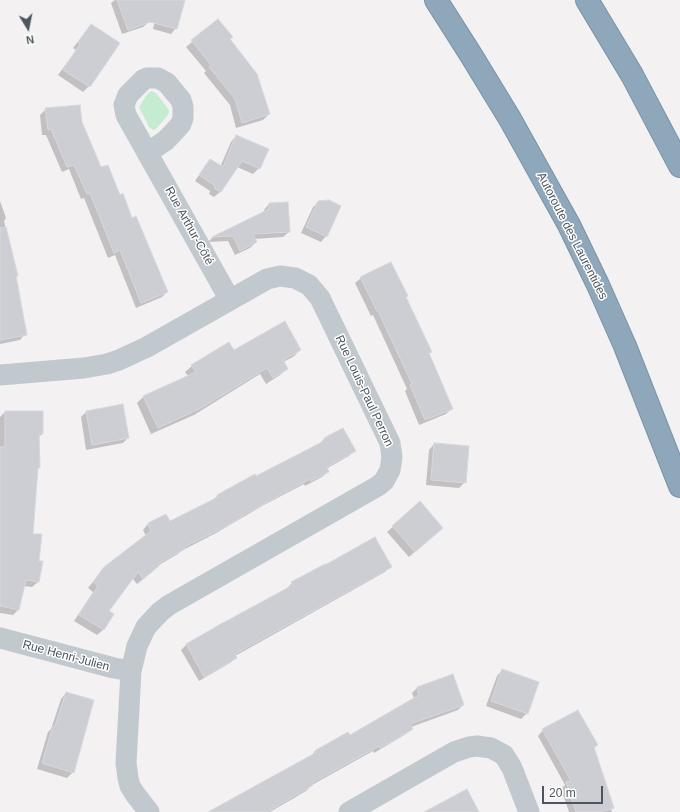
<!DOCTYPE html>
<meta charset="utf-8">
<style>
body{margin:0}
#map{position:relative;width:680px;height:812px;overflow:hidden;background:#f3f1f1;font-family:Arial,sans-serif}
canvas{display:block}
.north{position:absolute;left:8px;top:8px;width:40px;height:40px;-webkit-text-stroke:3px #fff;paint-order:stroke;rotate:170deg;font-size:11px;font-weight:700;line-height:16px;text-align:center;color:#4b555d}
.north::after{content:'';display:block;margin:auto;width:14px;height:18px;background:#4b555d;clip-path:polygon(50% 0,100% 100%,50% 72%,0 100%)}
.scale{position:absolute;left:542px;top:786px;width:61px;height:18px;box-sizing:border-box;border:2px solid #4b555d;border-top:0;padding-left:5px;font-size:12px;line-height:14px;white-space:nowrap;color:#4b555d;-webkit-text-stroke:3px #fff;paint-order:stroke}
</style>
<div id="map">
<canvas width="680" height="812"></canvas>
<div class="north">N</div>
<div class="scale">20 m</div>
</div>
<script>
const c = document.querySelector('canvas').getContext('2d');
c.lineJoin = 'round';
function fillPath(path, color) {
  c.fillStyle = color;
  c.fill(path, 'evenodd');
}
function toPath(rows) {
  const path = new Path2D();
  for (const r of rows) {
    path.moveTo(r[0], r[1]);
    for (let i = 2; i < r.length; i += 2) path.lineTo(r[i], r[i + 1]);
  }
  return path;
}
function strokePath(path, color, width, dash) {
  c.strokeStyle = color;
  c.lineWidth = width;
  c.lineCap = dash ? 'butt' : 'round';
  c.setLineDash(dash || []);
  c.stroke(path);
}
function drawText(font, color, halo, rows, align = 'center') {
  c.font = font + ' Arial,sans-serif';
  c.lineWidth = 3;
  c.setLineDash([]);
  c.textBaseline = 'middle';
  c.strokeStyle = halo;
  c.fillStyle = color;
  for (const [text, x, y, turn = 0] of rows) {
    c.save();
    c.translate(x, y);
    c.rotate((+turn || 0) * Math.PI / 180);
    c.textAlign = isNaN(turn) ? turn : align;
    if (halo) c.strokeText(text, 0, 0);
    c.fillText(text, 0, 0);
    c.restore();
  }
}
fillPath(toPath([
 [151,91,156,93,169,110,168,115,155,130,153,130,149,127,139,107,148,93]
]), '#c5ecd1');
fillPath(toPath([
 [115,0,141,0,149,22,143,27,122,34,111,3],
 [160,0,184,0,176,28,171,34,153,29],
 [218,20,269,114,263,120,236,128,230,105,204,73,206,71,186,47],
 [91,25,118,44,89,86,83,92,58,75,76,50,73,48],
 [46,109,81,122,101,169,119,196,132,219,167,292,162,297,136,308,115,255,108,258,84,198,81,199,69,169,62,172,46,135,42,135,40,115],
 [236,136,259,168,253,174,237,167,220,192,214,197,209,194,210,191,195,181,205,166,210,160,220,167,231,142],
 [0,201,6,218,4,221,17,276,15,277,25,334,20,340,0,344],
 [318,202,326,236,321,242,301,233,313,207],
 [269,204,289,232,283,237,254,239,256,242,250,248,235,255,228,241,208,242,213,237,264,213,264,210],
 [361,278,405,297,431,351,429,354,452,408,446,414,419,425,405,391,407,389,373,315,371,316,355,283],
 [300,350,293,357,283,362,287,369,280,375,266,384,260,374,194,415,151,434,137,403,143,397,188,376,185,372,192,366,234,351],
 [5,412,42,434,38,438,39,468,37,469,32,534,38,561,38,582,32,587,23,586,18,610,13,615,0,613,0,417],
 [86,412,128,438,123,443,86,450,81,417],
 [325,438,354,451,349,456,326,469,328,472,322,477,305,486,304,484,262,506,218,532,183,550,178,554,157,566,152,572,137,584,132,578,108,611,113,614,103,630,97,635,74,621,93,592,88,588,99,574,146,536,143,530,148,524,166,515,170,522,213,500,217,496,255,476,256,477,319,444],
 [434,444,465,482,459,488,426,485,429,450],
 [420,503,436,533,409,557,387,532],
 [390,567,385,572,235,656,236,658,230,663,199,681,181,650,186,645,219,626,287,590,286,589,292,583],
 [502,670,527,713,521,719,486,706,497,676],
 [453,675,463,705,458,710,411,727,412,729,406,734,374,753,373,751,312,785,306,791,270,812,214,812,311,756,316,750,349,736,414,699,412,693,417,688],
 [66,693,73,772,67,778,37,769,48,732,51,729,61,699],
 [543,730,597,745,593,748,612,807,611,809,612,812,569,812,561,789,565,785,538,736]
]), '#0003');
const building = toPath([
 [117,0,185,0,177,29,150,22,128,30,117,0],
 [218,19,233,37,230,39,257,74,270,114,242,123,235,99,209,67,211,65,191,40,218,19],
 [91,24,120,43,90,87,63,70,80,44,78,42,91,24],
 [80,105,82,122,101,167,108,165,120,195,123,193,132,218,136,216,168,292,141,303,120,250,114,253,90,193,87,194,74,165,67,167,51,129,48,130,45,108,80,105],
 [236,135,269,149,260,169,242,161,221,192,214,188,215,186,199,175,210,159,223,167,236,135],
 [329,200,341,206,327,237,306,227,318,201,329,200],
 [288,202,290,232,253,234,257,242,240,251,233,236,212,237,269,209,269,203,288,202],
 [6,227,18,276,16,276,27,335,0,340,0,228,6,227],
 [391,262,408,296,406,297,432,352,429,353,453,409,425,420,410,385,412,384,378,311,377,311,360,277,391,262],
 [285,321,301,350,283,360,288,369,273,378,267,368,201,408,158,428,143,396,196,372,191,365,229,342,234,350,285,321],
 [123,404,129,438,92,445,86,411,123,404],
 [5,411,43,411,43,434,39,434,40,468,38,468,33,534,42,534,39,561,43,561,39,582,26,580,19,610,0,606,0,447,5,447,5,411],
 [343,428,356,451,327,467,329,472,311,481,310,479,269,501,242,516,242,517,225,527,184,547,185,549,157,564,159,566,143,579,138,572,109,611,114,614,104,630,79,615,98,586,93,582,104,567,151,531,148,523,166,514,170,521,218,497,217,495,255,474,256,476,326,440,324,438,343,428],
 [434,443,469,446,466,483,431,480,434,443],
 [420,501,443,528,415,552,392,526,420,501],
 [375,537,392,567,235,654,237,658,204,677,186,644,219,625,293,585,291,582,325,564,325,565,375,537],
 [502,669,539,682,528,714,491,701,502,669],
 [453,674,464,705,410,724,413,729,380,748,379,746,312,783,313,785,267,812,208,812,317,752,316,750,348,732,350,735,419,695,417,687,453,674],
 [66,692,94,700,74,773,42,763,53,726,55,726,66,692],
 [578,710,598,745,594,747,614,808,600,812,576,812,566,782,571,781,542,729,578,710],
 [467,789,479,812,424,812,467,789]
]);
fillPath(building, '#ccced3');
strokePath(building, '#d6d8dc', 1);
const highway = toPath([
 [436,0,471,55,510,119,569,225,598,285,625,346,680,486],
 [587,0,632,75,680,166]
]);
strokePath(highway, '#7992a7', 24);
strokePath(toPath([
 [147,153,165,141,172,134,181,124,183,118,183,107,181,100,167,83,158,78,147,78,143,80,128,95,124,105,126,115,230,300],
 [0,375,84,368,107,364,119,360,147,347,267,279,280,276,295,278,309,285,320,298,390,443,392,457,390,470,384,481,378,486,169,605,160,612,146,627,137,646,131,671,126,763,128,778,130,786,135,794,149,812],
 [0,638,114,668,131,671],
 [349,812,454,752,469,747,477,746,491,748,504,755,512,768,529,812]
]), '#c1c9ce', 21);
strokePath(highway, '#8ea7bb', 22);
drawText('12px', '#4b555d', '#fff', [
 ["Rue Arthur-Côté",189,226,61],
 ["Autoroute des Laurentides",572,236,63],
 ["Rue Louis-Paul Perron",364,391,65],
 ["Rue Henri-Julien",66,656,15]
]);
</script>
